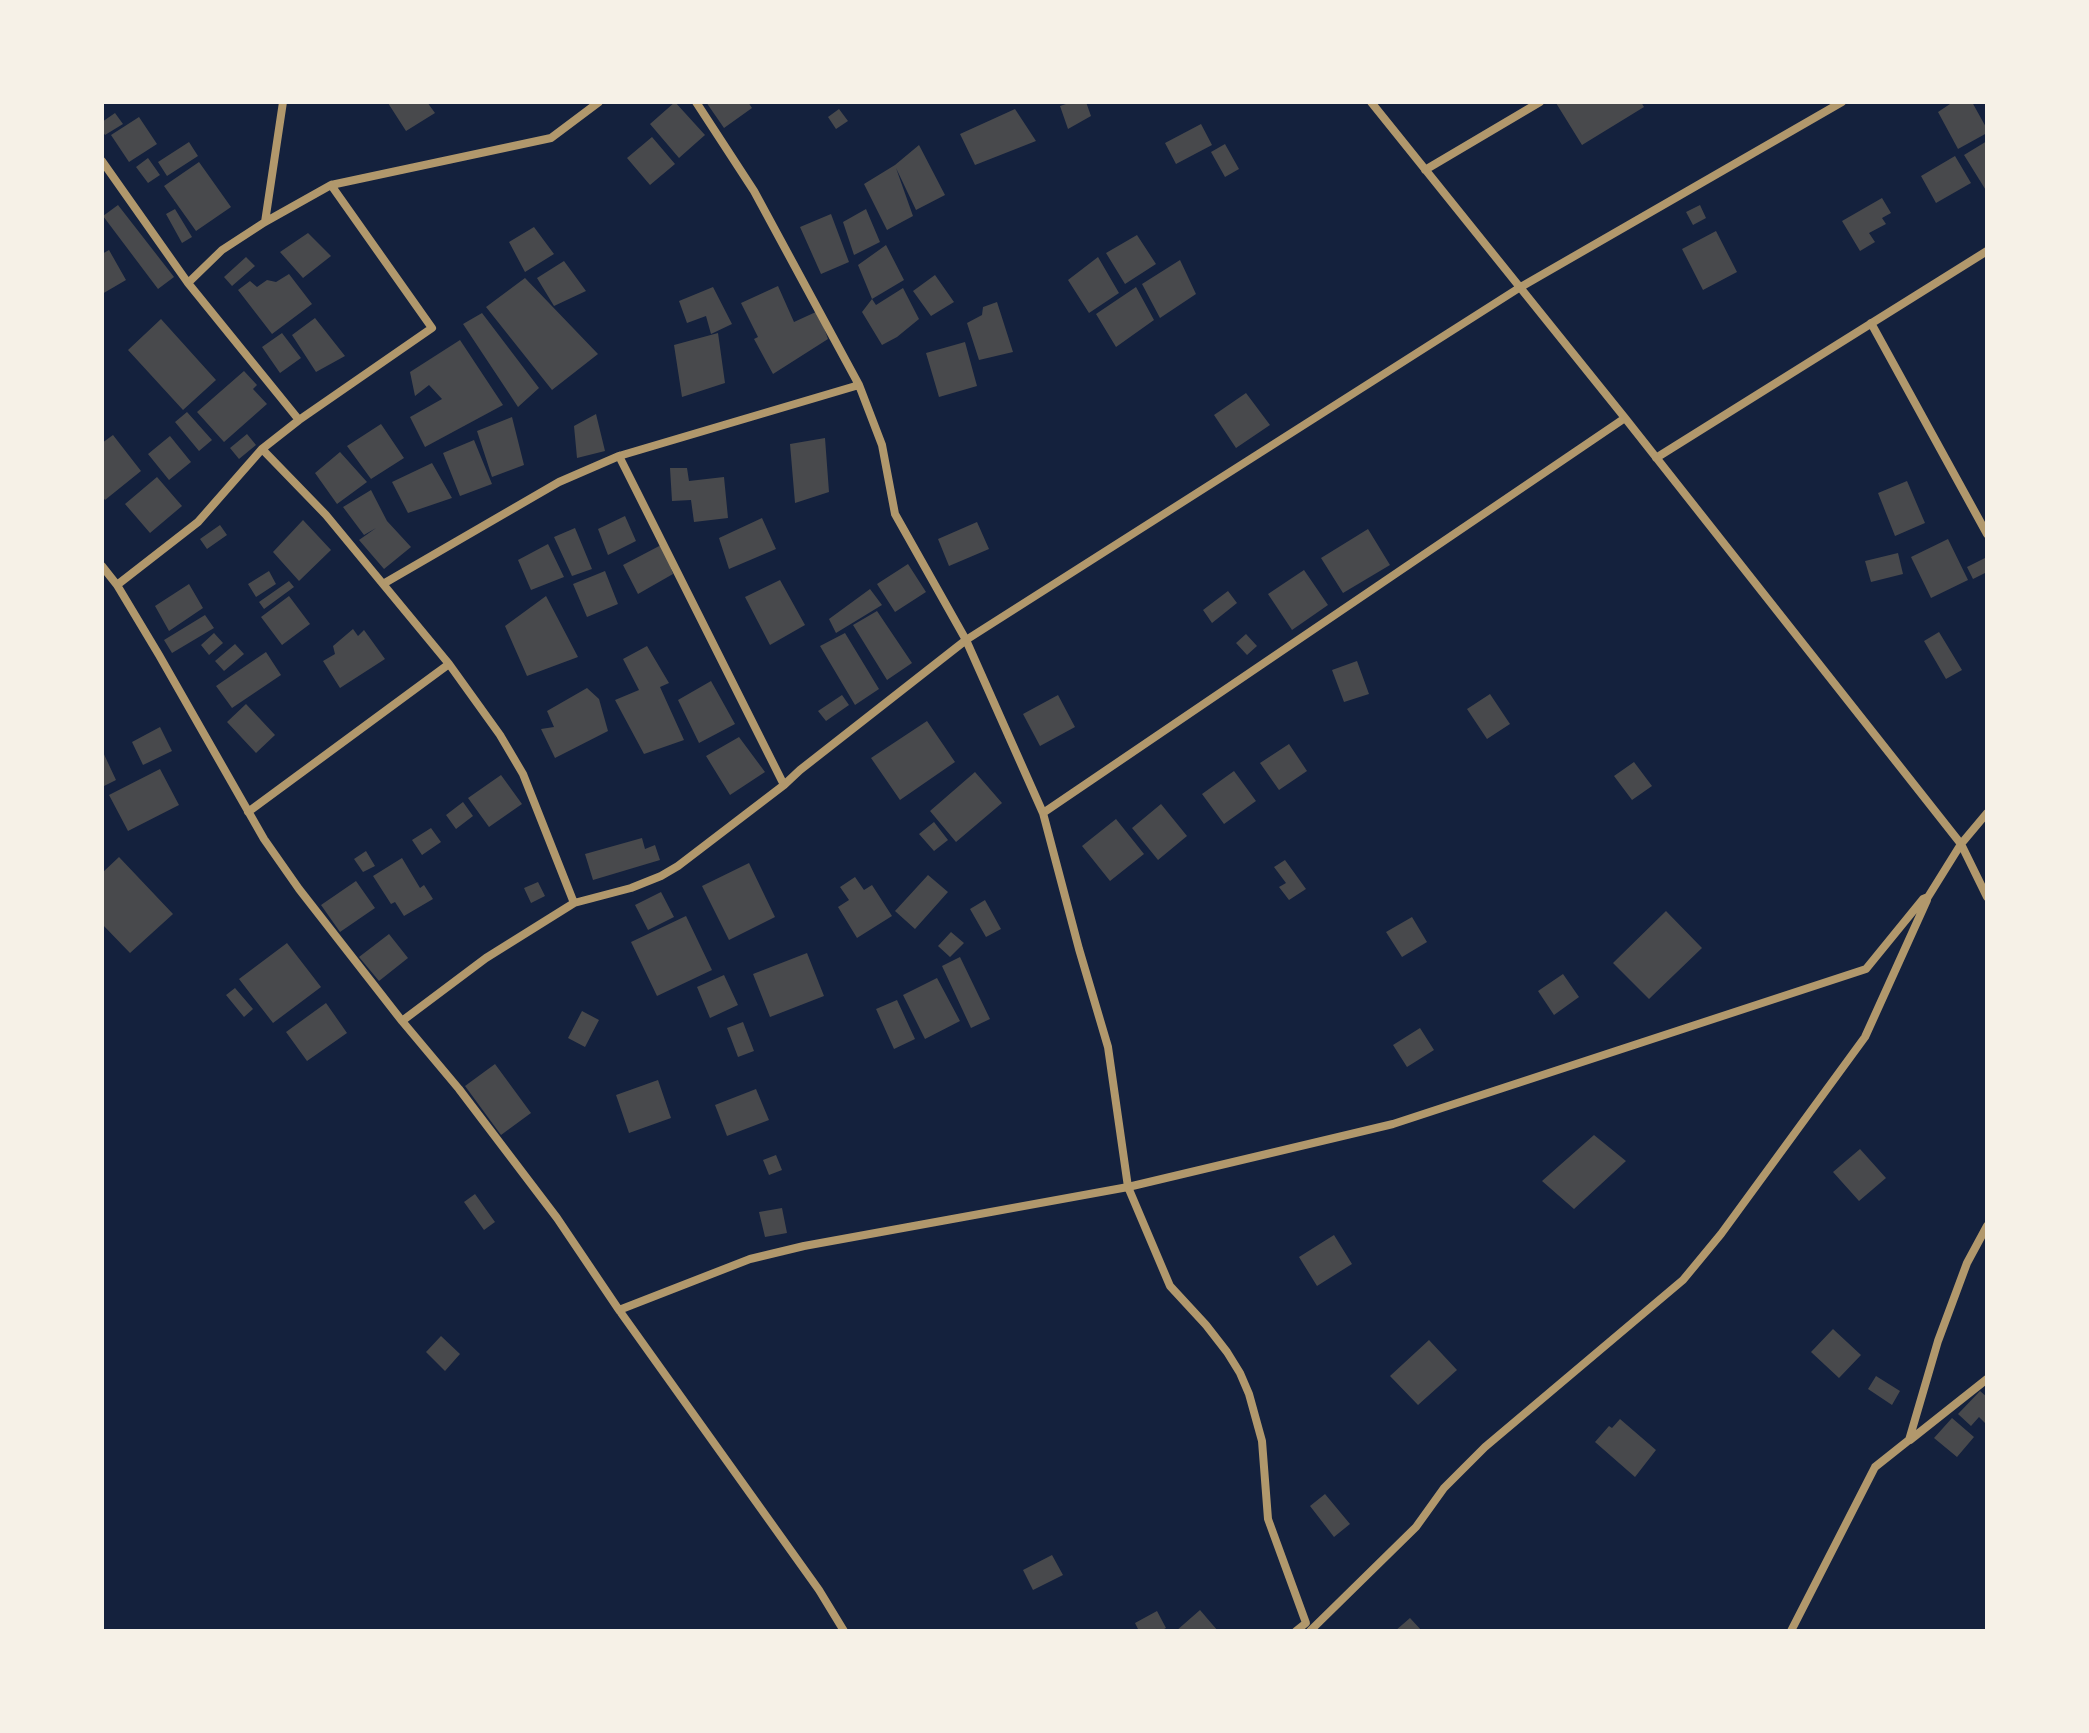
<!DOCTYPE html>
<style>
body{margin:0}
#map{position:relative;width:2089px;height:1733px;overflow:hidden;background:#14213d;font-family:"Open Sans",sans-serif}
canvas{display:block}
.frame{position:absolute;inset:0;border:104px solid #f6f1e7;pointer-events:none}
</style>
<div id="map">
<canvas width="2089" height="1733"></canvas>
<div class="frame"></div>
</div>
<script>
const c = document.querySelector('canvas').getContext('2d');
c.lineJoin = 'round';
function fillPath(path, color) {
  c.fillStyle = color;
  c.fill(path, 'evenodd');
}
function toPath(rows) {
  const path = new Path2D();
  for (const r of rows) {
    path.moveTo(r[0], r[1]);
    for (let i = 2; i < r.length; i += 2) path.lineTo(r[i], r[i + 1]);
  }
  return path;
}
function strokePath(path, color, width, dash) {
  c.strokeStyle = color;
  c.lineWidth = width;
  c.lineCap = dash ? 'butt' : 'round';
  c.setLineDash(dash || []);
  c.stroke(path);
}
fillPath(toPath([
 [390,102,427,102,435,113,406,131,388,103],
 [675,102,705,135,679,158,650,124],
 [706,102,748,102,752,108,724,128],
 [1072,102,1086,102,1091,116,1068,129,1060,106],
 [1558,102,1641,102,1644,107,1582,145,1556,103],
 [1953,102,1972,102,1987,129,1987,133,1958,149,1938,112],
 [839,109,848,121,836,129,828,117],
 [1015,109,1036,141,975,165,960,134],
 [115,113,123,124,105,135,102,131,102,122],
 [139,117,157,144,129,162,111,135],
 [1201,124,1212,145,1176,164,1165,143],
 [652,137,675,164,650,185,627,158],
 [1987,141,1987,192,1964,155],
 [189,142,198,156,167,176,158,162],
 [1225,144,1239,169,1225,177,1211,152],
 [919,145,945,195,916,210,896,168,913,216,887,230,864,184,895,165],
 [1955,156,1971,183,1936,203,1921,176],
 [148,158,160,175,148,183,136,167],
 [199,162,231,207,196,231,164,186],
 [1882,198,1891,213,1882,218,1886,224,1869,233,1875,242,1860,251,1842,221],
 [118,205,174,277,158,289,103,216],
 [1700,205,1706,218,1693,225,1686,212],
 [175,209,192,237,182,243,166,214],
 [866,209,880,242,854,255,843,222],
 [831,214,849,262,821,274,800,227],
 [534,227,554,254,525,272,509,242],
 [1716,231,1737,272,1703,290,1682,249],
 [308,233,331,256,303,278,280,252],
 [1137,235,1156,264,1125,284,1106,253],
 [886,245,904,280,872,299,858,265],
 [109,250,126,280,102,294,102,254],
 [246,257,255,266,232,286,224,277],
 [1098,257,1119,293,1089,313,1068,280],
 [1180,260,1196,294,1160,318,1142,284],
 [564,261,586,291,554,306,537,278],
 [289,274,312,304,272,334,238,290,250,281,257,287,267,280,276,282],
 [935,275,954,302,931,316,913,291],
 [525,278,598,354,552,390,486,307],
 [778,286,794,322,818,311,828,339,773,374,754,339,758,337,741,303],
 [713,287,732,324,711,334,706,316,687,323,679,301],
 [1136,287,1154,320,1116,347,1096,314],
 [903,288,919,319,897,337,882,345,862,312,872,299,876,305],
 [997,302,1013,352,979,360,967,323,982,315,983,307],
 [482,313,539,388,518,407,463,324],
 [315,318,345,356,316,372,292,335],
 [161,319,216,380,183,410,128,350],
 [282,333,301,358,280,373,262,347],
 [718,333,725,383,682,397,674,345],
 [460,340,503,405,425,447,410,417,442,399,429,385,415,396,410,372],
 [965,342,977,386,939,397,926,353],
 [244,371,257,385,253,389,267,404,224,442,197,412],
 [1246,393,1270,425,1236,448,1214,415],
 [187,412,212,440,199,451,175,422],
 [596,414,605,451,577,458,574,426],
 [512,417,524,465,492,477,477,431],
 [381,424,404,458,371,479,347,446],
 [247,434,256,445,239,459,230,448],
 [113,435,141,471,105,500,102,496,102,443],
 [170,436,191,462,169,480,148,454],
 [825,438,829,492,795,503,790,444],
 [474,440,492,484,460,496,443,453],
 [340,452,367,482,337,504,315,473],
 [432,463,452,498,408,513,392,482],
 [670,468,687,468,689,481,724,477,728,518,694,522,691,500,672,501],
 [157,477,182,506,150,533,125,504],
 [1907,481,1925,523,1895,536,1878,493],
 [371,490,387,521,411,547,384,569,359,540,376,528,364,535,343,507],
 [625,516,636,541,608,555,598,529],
 [762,518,776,549,729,569,719,538],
 [303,520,331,550,299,581,273,552],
 [977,522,989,549,949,566,938,539],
 [220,525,227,535,207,549,200,539],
 [575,528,592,569,572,576,554,537],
 [1368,529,1390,565,1343,593,1321,558],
 [1948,539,1968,580,1931,598,1911,557],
 [548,544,564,577,531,590,518,560],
 [663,544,673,574,638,594,623,565],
 [1898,553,1903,574,1871,582,1865,561],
 [1987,557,1987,572,1973,579,1967,567],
 [908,564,926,592,895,612,877,584],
 [1304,570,1328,605,1292,630,1268,594],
 [269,571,276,584,256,597,248,584],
 [605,571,618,604,587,617,573,584],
 [780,580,805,625,770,645,745,597],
 [289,581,294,587,264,609,259,602],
 [189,584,203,608,169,631,155,606],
 [870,589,882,605,836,633,829,619],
 [1228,591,1237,603,1212,623,1203,610],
 [289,596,310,624,282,645,261,617],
 [546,596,578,657,527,676,505,626],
 [877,611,912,663,887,680,853,625],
 [205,615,214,628,172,653,164,640],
 [353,629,358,636,364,630,385,659,340,688,323,661,335,654,333,646],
 [1939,632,1962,670,1946,679,1924,641],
 [214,633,223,643,209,655,201,645],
 [845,633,879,689,855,705,820,646],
 [1246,634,1257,646,1247,655,1236,643],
 [235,644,244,654,224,671,215,661],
 [647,646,669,683,660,687,684,740,644,754,615,700,639,690,623,659],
 [266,652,281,675,232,708,216,686],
 [1357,661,1369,694,1344,702,1332,670],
 [711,681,735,724,699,743,678,700],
 [587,688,599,699,608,731,555,758,541,729,554,727,547,711],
 [1490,694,1510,724,1487,739,1467,709],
 [842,695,849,705,826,721,818,711],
 [1058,695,1075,727,1040,746,1023,714],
 [246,704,275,735,256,753,227,722],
 [927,721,955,762,900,800,871,758],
 [160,727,172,751,143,765,132,742],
 [739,737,765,772,730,795,706,756],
 [1289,744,1307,771,1279,790,1260,763],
 [102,750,116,780,102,787],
 [1634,762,1652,786,1632,800,1614,776],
 [160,769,179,805,128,831,109,795],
 [1234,771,1256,801,1224,824,1202,794],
 [975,772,1002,803,956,842,930,811],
 [501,775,522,804,489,827,468,798],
 [463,802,473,816,456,829,446,815],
 [1161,804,1187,836,1158,860,1132,828],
 [1116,819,1144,854,1110,881,1082,846],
 [934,822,948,840,934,851,919,834],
 [431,828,441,842,422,855,412,840],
 [642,838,645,849,655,845,660,860,593,880,585,854],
 [366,851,375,866,363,872,354,859],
 [119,857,173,914,130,953,102,924,102,873],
 [402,858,420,888,424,885,433,899,404,916,395,902,391,904,373,876],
 [1285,860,1306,889,1289,900,1279,887,1286,883,1274,867],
 [749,863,775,917,729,940,702,886],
 [928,875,948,892,915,929,895,911],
 [855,877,864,890,872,885,892,916,857,938,838,907,849,900,840,887],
 [356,881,375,908,340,932,321,905],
 [538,882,545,896,531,903,524,888],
 [661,892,674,917,648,930,635,905],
 [985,900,1001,929,986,937,970,909],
 [1666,911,1702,948,1649,999,1613,963],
 [686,916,712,970,657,996,631,942],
 [1412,917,1427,942,1402,957,1386,932],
 [951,932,964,943,950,957,938,946],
 [389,934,408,958,379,981,359,957],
 [287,943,321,987,273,1023,239,979],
 [807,953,824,996,770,1017,753,974],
 [960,957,990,1019,971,1028,942,966],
 [1563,974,1579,997,1554,1015,1538,991],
 [724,975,738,1005,710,1018,697,987],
 [937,978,960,1021,925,1039,903,995],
 [235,988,253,1009,244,1017,226,995],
 [897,1000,915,1039,894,1049,876,1009],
 [326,1003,347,1033,307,1061,286,1032],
 [582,1011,599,1020,585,1047,568,1038],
 [743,1022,754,1051,738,1057,727,1028],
 [1420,1028,1434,1050,1407,1067,1393,1045],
 [495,1064,531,1113,501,1135,465,1086],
 [658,1080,671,1118,629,1133,616,1095],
 [756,1089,769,1120,727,1136,715,1105],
 [1594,1135,1626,1161,1574,1209,1542,1181],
 [1860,1149,1886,1178,1859,1201,1833,1172],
 [776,1155,782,1170,769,1175,763,1160],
 [475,1194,495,1222,484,1230,464,1202],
 [782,1208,787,1233,765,1237,759,1212],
 [1334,1235,1352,1264,1317,1286,1299,1257],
 [1833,1329,1861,1355,1839,1378,1811,1352],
 [441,1336,460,1354,445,1371,426,1352],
 [1429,1340,1457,1370,1418,1405,1390,1376],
 [1876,1376,1900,1391,1892,1405,1868,1389],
 [1980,1391,1987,1397,1987,1425,1979,1417,1971,1426,1958,1414],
 [1952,1418,1974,1437,1957,1457,1934,1438],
 [1620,1419,1656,1450,1635,1477,1595,1442,1609,1426,1612,1428],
 [1325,1494,1350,1524,1334,1537,1310,1506],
 [1052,1555,1063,1575,1033,1590,1023,1570],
 [1200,1610,1218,1631,1176,1631],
 [1157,1611,1166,1628,1160,1631,1139,1631,1135,1623],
 [1410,1618,1422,1631,1395,1631]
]), '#48494c');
strokePath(toPath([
 [696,102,754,191,859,385,882,445,895,514,966,640,1043,813,1079,949,1108,1047,1128,1187,1170,1286,1206,1325,1227,1352,1240,1373,1249,1394,1262,1441,1268,1519,1306,1623,1296,1631],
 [1371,102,1625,418,1961,844,1987,897],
 [102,161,188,283,299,420],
 [1425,170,1540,102],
 [265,222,283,102],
 [188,283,222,250,265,222,331,185,551,138,599,102],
 [1871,323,1987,534],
 [262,449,326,515,449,664],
 [619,456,784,785],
 [1656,458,1987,251],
 [102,566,117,585,159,655,264,839,299,889,402,1021,459,1089,557,1218,619,1310,819,1590,844,1631],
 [383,584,559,482,619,456,859,385],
 [117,585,198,522,262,449,299,420,432,328,331,185],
 [248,812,449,664,500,735,523,774,574,903,631,888,661,876,678,866,784,785,800,770,966,640,1519,288,1842,102],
 [1043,813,1625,418],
 [402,1021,486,958,574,903],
 [619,1310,750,1259,804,1246,1128,1187,1393,1124,1866,969,1923,899,1928,897,1961,844,1987,813],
 [1910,1440,1987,1379],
 [1310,1631,1416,1527,1444,1488,1485,1447,1683,1280,1721,1234,1865,1037,1927,900],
 [1791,1631,1875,1467,1909,1440,1938,1341,1967,1263,1987,1226]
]), '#b1986c', 8);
</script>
